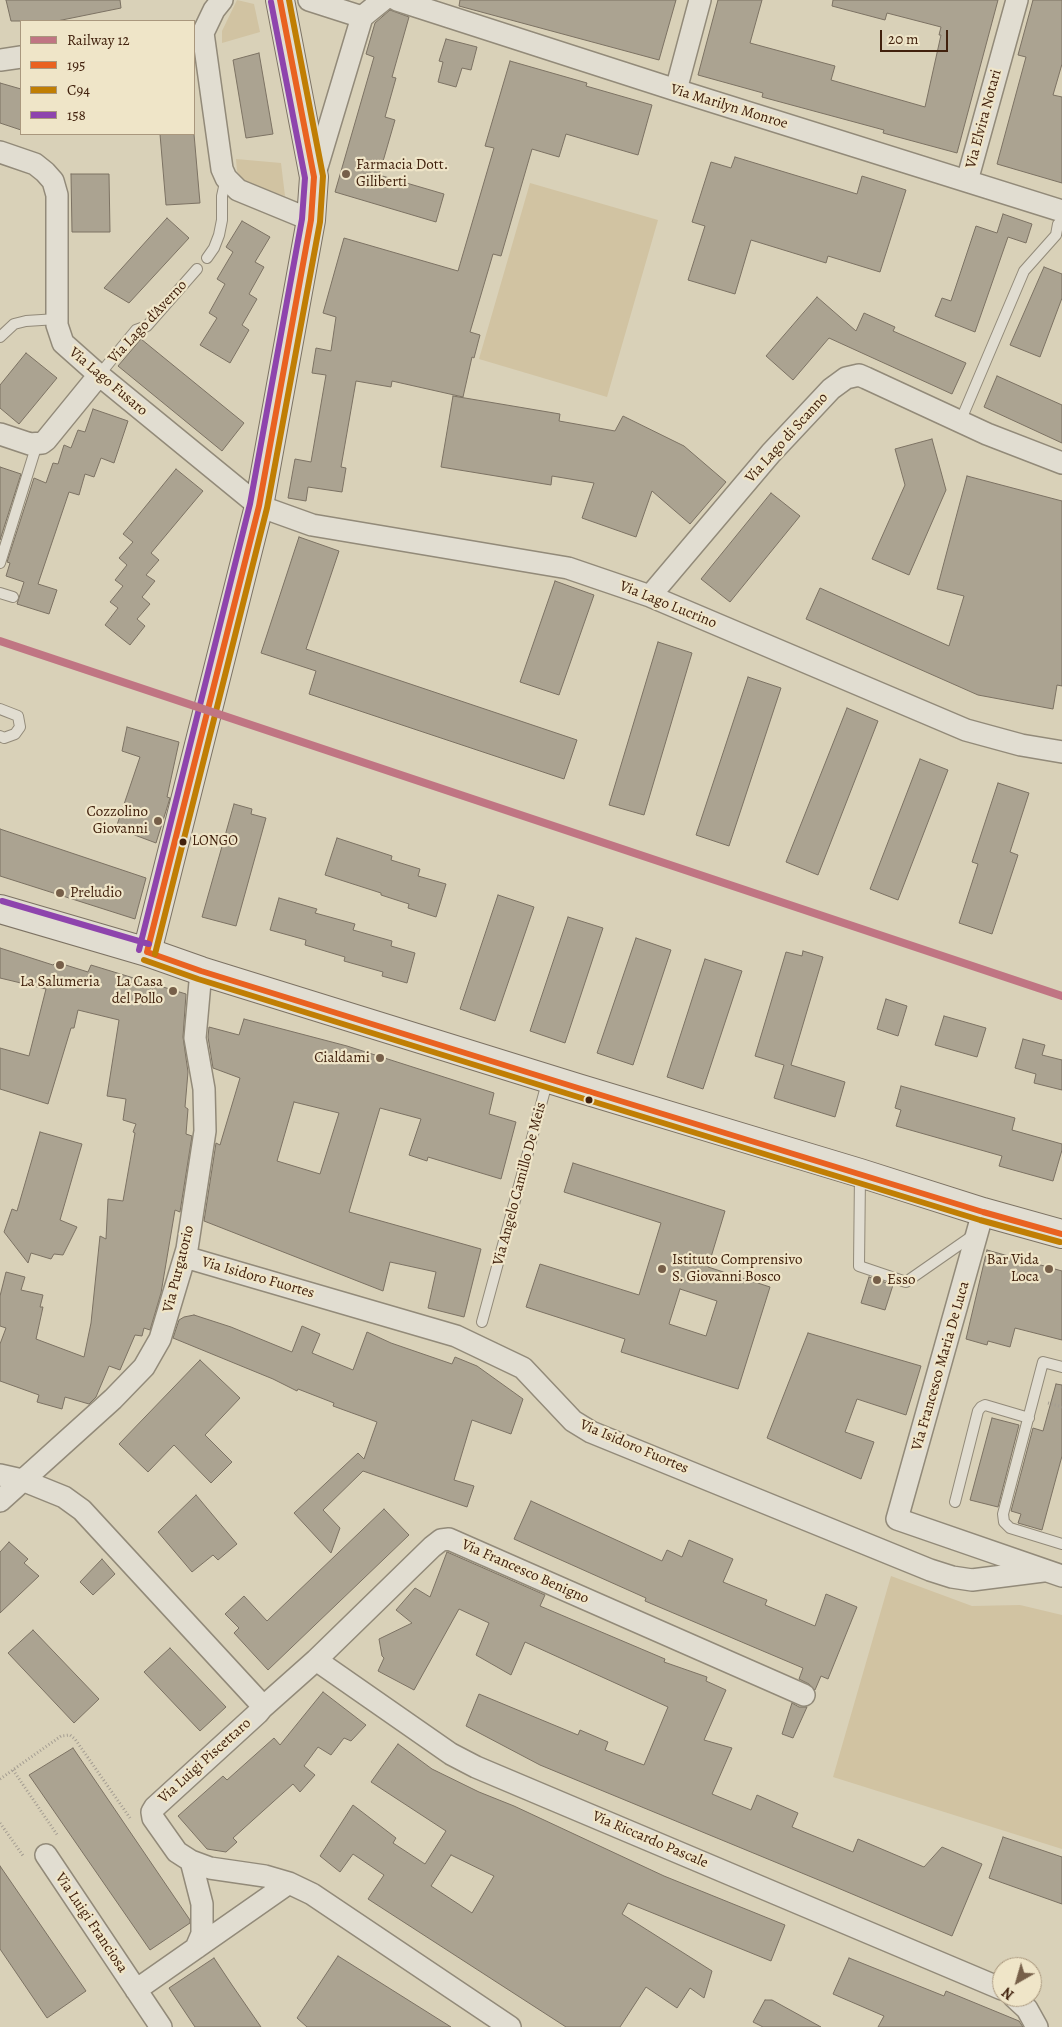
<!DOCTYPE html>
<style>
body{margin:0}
#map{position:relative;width:1062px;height:2027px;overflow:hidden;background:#d9d1b8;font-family:Alegreya,serif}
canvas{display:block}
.legend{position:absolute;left:20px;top:20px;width:175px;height:115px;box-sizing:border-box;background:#efe5c8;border:1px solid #a9977d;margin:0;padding:6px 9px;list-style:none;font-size:15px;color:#41210d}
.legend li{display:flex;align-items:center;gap:10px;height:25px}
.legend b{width:25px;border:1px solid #a9977d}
.north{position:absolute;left:992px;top:1957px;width:50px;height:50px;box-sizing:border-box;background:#efe5c8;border:1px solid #a9977d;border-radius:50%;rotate:218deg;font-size:14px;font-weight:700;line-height:20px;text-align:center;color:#41210d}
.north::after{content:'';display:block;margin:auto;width:18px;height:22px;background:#765f49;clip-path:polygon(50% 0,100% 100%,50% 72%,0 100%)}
.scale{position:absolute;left:880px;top:30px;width:68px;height:22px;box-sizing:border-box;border:2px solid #41210d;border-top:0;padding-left:6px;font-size:15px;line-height:18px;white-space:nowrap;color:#41210d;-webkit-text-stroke:4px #efe5c8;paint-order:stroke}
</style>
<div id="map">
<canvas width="1062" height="2027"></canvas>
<ul class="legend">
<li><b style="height:6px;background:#c07583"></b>Railway 12</li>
<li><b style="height:6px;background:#e96221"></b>195</li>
<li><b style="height:6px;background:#c07e04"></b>C94</li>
<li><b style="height:6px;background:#8e44ad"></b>158</li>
</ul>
<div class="north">N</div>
<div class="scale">20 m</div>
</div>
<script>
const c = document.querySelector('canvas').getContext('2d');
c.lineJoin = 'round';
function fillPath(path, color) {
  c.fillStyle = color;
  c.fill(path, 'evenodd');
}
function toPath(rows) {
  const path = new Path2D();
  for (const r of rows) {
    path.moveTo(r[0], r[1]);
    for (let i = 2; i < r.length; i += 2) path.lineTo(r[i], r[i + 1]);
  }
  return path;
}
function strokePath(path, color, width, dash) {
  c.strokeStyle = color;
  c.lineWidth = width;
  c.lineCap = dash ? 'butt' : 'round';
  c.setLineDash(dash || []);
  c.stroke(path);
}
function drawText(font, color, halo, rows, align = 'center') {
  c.font = font + ' Alegreya,serif';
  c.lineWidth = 4.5;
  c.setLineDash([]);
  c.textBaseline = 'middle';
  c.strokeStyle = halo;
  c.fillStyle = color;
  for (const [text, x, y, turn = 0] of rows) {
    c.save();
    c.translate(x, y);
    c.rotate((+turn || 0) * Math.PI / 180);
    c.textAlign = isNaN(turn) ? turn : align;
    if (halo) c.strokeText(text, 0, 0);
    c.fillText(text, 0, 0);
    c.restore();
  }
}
fillPath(toPath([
 [237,0,254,4,260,32,222,43,222,31],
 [236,159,281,163,285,196,251,186,242,179,237,171],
 [530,183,658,220,607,397,479,359],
 [891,1576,972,1606,1020,1605,1062,1615,1062,1849,833,1777]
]), '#d1c3a2');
const building = toPath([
 [6,0,120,0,121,8,57,21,11,21,6,0],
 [460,0,676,0,659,60,459,6,460,0],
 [718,0,762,0,750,43,835,66,831,80,925,107,941,35,939,35,941,27,887,13,885,20,832,6,833,0,998,0,957,153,883,133,884,130,762,97,763,93,698,75,718,0],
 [1033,0,1062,0,1062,64,1053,95,1062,97,1062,183,997,164,1026,57,1018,55,1033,0],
 [390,10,409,17,392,77,396,78,385,117,395,120,379,175,444,194,436,222,335,192,374,57,366,54,375,23,390,10],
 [446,39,477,47,471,70,462,68,456,87,438,82,443,62,439,61,446,39],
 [259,53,273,134,246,138,233,60,259,53],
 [510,61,587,83,586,86,652,105,638,155,566,134,559,157,532,149,501,256,493,254,470,332,480,335,474,358,472,357,463,397,392,381,391,387,356,381,341,467,346,468,342,492,308,487,306,501,288,498,295,459,311,462,326,375,312,373,316,348,331,351,336,317,323,313,344,238,458,271,494,148,485,146,510,61],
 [0,83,21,89,21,130,0,123,0,83],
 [160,134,194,134,200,203,166,205,160,134],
 [735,157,857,194,862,176,906,190,880,272,828,256,826,263,751,240,735,294,688,280,705,226,692,222,711,162,731,168,735,157],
 [71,174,109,174,110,232,72,232,71,174],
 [1003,214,1032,224,1026,243,1008,237,975,332,935,316,942,298,951,301,976,226,997,233,1003,214],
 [167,218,189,238,129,303,104,288,167,218],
 [242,221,270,237,255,262,264,267,249,294,257,299,242,325,249,330,230,363,200,345,217,318,209,313,225,284,217,279,233,252,226,247,242,221],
 [1044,267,1062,274,1062,298,1040,357,1010,345,1044,267],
 [817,297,856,331,864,313,895,327,893,331,966,363,952,394,829,338,793,380,766,356,817,297],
 [141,339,244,423,222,451,118,366,141,339],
 [26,353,57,378,19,424,0,408,0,385,26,353],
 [997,376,1062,405,1062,443,984,407,997,376],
 [453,396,560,414,559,421,615,431,623,416,684,446,726,482,690,524,652,491,636,537,582,518,594,483,552,476,551,485,441,467,453,396],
 [93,409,128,421,114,463,101,458,94,477,85,474,79,495,69,492,38,584,57,590,49,614,17,604,24,582,6,576,10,563,7,562,34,478,46,483,53,463,58,464,64,445,71,448,78,430,85,432,93,409],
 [932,439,946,490,909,575,872,559,905,485,895,449,932,439],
 [0,467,21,474,0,540,0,467],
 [176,469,203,491,151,553,159,560,146,575,155,581,142,597,150,604,137,619,145,626,130,645,105,625,118,608,110,602,123,586,115,580,127,565,119,558,133,542,123,534,176,469],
 [967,476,1062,501,1062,686,1057,685,1053,709,978,695,806,619,820,588,949,646,964,596,937,589,967,476],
 [771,493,800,516,730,602,701,579,771,493],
 [299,537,339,551,306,649,577,740,564,779,309,694,316,671,261,653,299,537],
 [555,581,594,595,559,695,520,682,555,581],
 [658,642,692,653,644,815,609,805,658,642],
 [748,677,781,688,729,846,696,835,748,677],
 [847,708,878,721,818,875,786,862,847,708],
 [127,727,179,742,167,797,170,798,156,843,116,828,140,757,122,751,127,727],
 [920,759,948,770,898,900,870,889,920,759],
 [998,783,1029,793,1010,852,1018,855,992,934,959,923,978,864,972,862,998,783],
 [234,804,252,809,251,814,266,818,236,926,202,917,234,804],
 [0,829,146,878,135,919,0,876,0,829],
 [337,838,392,856,391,860,420,869,418,876,446,884,436,917,408,908,409,904,381,895,381,893,325,875,337,838],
 [498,895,534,907,495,1021,460,1009,498,895],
 [279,898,317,909,315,913,355,924,353,930,392,941,391,946,415,953,407,983,382,976,383,972,344,961,345,957,305,945,306,940,270,930,279,898],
 [568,917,603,928,565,1043,530,1031,568,917],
 [636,938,671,950,633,1065,597,1053,636,938],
 [0,948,53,965,56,962,88,972,91,965,186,994,183,1037,188,1072,185,1107,188,1109,186,1134,192,1136,180,1212,175,1210,161,1293,150,1330,144,1328,142,1336,135,1335,120,1370,109,1366,96,1397,89,1404,65,1397,62,1409,37,1402,39,1395,0,1381,0,1344,6,1328,0,1326,0,1296,6,1272,25,1277,21,1290,43,1295,40,1307,43,1307,36,1339,84,1357,91,1323,100,1236,106,1239,108,1199,123,1201,135,1133,133,1132,136,1124,123,1120,126,1099,107,1096,119,1020,78,1010,74,1028,71,1028,48,1104,0,1089,0,1048,29,1056,46,989,0,978,0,948],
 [803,951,823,957,791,1065,845,1082,835,1117,774,1098,784,1065,755,1056,786,952,802,956,803,951],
 [705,959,742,971,703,1089,667,1077,705,959],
 [886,999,907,1006,898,1036,877,1029,886,999],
 [944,1016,986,1028,977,1057,935,1045,944,1016],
 [244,1019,347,1046,494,1093,489,1114,516,1122,501,1179,428,1157,427,1161,409,1155,421,1119,380,1108,349,1212,481,1249,464,1317,428,1308,436,1272,390,1262,383,1291,204,1221,216,1143,220,1145,240,1078,213,1068,208,1037,209,1027,239,1035,244,1019],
 [294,1102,339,1113,320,1174,277,1161,294,1102],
 [1023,1039,1045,1045,1042,1055,1062,1060,1062,1090,1034,1083,1036,1074,1015,1068,1023,1039],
 [901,1086,1015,1118,1012,1130,1062,1144,1062,1150,1053,1181,999,1166,1002,1156,896,1126,901,1110,895,1108,901,1086],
 [40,1132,82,1144,60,1220,77,1227,63,1255,54,1254,51,1259,31,1253,28,1263,4,1232,12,1209,17,1211,40,1132],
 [573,1163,725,1211,708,1267,770,1287,738,1389,621,1352,625,1339,526,1307,540,1264,639,1295,661,1223,564,1192,573,1163],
 [680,1289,717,1301,706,1336,669,1324,680,1289],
 [987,1250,1062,1271,1062,1340,1015,1328,1010,1347,988,1341,987,1345,966,1339,987,1250],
 [869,1277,893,1285,885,1310,861,1303,869,1277],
 [194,1315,231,1327,292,1352,302,1326,320,1334,312,1353,353,1370,367,1332,391,1343,452,1364,455,1357,477,1366,523,1399,511,1434,472,1420,454,1480,474,1486,467,1507,363,1471,323,1510,340,1528,331,1553,294,1513,358,1453,364,1459,377,1422,333,1406,334,1403,298,1389,297,1391,273,1379,173,1338,179,1320,184,1317,194,1315],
 [808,1333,921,1366,906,1415,857,1399,845,1432,874,1442,861,1479,767,1438,808,1333],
 [200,1360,240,1398,205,1435,232,1462,211,1483,174,1445,148,1472,119,1444,200,1360],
 [1056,1384,1062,1385,1062,1456,1042,1530,1018,1523,1021,1514,1011,1511,1033,1428,1043,1431,1056,1384],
 [992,1418,1019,1425,998,1507,970,1500,992,1418],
 [196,1495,237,1544,218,1560,213,1555,192,1572,158,1532,196,1495],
 [531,1501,662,1561,667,1550,682,1557,689,1540,733,1559,723,1582,767,1600,765,1605,815,1626,826,1594,857,1607,828,1679,821,1676,815,1690,809,1684,799,1679,803,1668,645,1601,646,1598,514,1539,531,1501],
 [384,1509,409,1535,268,1670,234,1633,239,1628,225,1614,244,1596,267,1621,384,1509],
 [9,1542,28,1559,24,1563,39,1576,0,1613,0,1552,9,1542],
 [447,1552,545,1595,540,1606,665,1659,664,1662,707,1677,706,1681,726,1690,704,1740,732,1748,712,1794,751,1810,757,1795,798,1813,792,1827,853,1852,858,1839,924,1867,942,1847,982,1864,952,1936,826,1883,540,1765,466,1726,479,1694,578,1735,580,1730,608,1742,605,1750,644,1765,668,1707,525,1642,511,1675,476,1655,489,1623,459,1609,414,1690,378,1671,384,1658,382,1656,379,1639,412,1623,396,1610,415,1588,430,1597,447,1552],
 [102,1559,115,1574,93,1595,80,1582,102,1559],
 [33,1630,99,1699,74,1723,8,1653,33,1630],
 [170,1648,226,1707,200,1731,144,1672,170,1648],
 [323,1692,366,1725,351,1741,344,1738,331,1755,318,1747,304,1766,315,1775,300,1792,293,1784,233,1838,237,1842,226,1852,207,1849,178,1816,223,1776,227,1780,274,1738,280,1745,323,1692],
 [792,1703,799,1707,807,1707,793,1738,782,1734,792,1703],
 [398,1744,432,1769,479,1792,514,1806,664,1876,785,1925,771,1961,628,1903,622,1914,712,1971,704,1998,690,1988,677,2008,646,1987,620,2027,566,2027,368,1899,384,1875,353,1854,340,1872,320,1856,353,1805,396,1838,393,1843,425,1864,446,1831,371,1782,398,1744],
 [451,1855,494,1876,472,1913,431,1886,451,1855],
 [73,1748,190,1920,190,1923,150,1950,29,1775,73,1748],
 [1003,1837,1062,1857,1062,1904,989,1878,1003,1837],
 [0,1866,86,1991,47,2018,0,1949,0,1866],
 [338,1956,451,2027,307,2027,297,2018,338,1956],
 [214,1958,232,1985,261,2027,195,2027,169,1988,214,1958],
 [849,1958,944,1996,946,1991,1019,2021,1023,2027,878,2027,884,2016,833,1994,849,1958],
 [765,2000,772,2000,821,2027,763,2027,753,2022,765,2000]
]);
fillPath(building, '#aba391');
strokePath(building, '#7c7263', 1);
const lane = toPath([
 [207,258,214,248,219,235,222,220,222,196,226,178],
 [0,337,14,324,26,321,57,319],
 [99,375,136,330,147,326,197,269],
 [960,422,1024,271,1056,235,1058,224],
 [0,563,37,444],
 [0,593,13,597],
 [0,709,18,716,20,727,15,734,4,738,0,736],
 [860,1174,859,1266,906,1282,975,1234],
 [482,1322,548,1079],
 [1062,1367,1043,1362,1003,1514,1004,1522,1010,1528,1062,1544],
 [955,1502,978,1411,981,1407,985,1405,1029,1418]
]);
const street = toPath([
 [222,0,214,10,203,33,222,169,226,178,238,190,311,220],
 [309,0,362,17,314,177],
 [397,0,676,90,1062,211],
 [362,17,383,0],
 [0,60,21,57],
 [676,90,700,0],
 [0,152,35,164,45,172,53,181,57,195,57,325,63,343,99,375,259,506,312,525,568,568,650,596,966,730,1021,745,1062,752],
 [967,181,1017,0],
 [0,434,30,444,42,443,46,440,99,375],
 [650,596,771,453,831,389,846,378,859,375,866,378,987,434,1062,463],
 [983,1212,897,1519,1062,1576],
 [185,1257,456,1336,523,1368,573,1421,591,1432,930,1570,952,1577,972,1580,1043,1571],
 [0,1475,22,1480,64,1497,82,1510,261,1704,262,1708,258,1713,155,1807,152,1812,153,1818,177,1852,191,1861,210,1868,265,1876,289,1883,312,1894,510,2027],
 [0,1501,113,1399,144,1367,160,1339,187,1249,205,1131,204,1089,195,1038,201,971],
 [316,1660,451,1754,476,1767,1002,1989],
 [262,1708,316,1660,432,1547,441,1540,449,1539,804,1695],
 [46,1855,161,2027],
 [191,1861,202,1904,202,1934,196,1948],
 [136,1990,289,1883],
 [1014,1997,1027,2009,1037,2027]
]);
const secondary = toPath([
 [0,909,147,952,201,971,578,1088,860,1173,983,1212,1062,1234],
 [147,952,259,506,311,220,314,177,280,0]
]);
strokePath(lane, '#928a79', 12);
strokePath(street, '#928a79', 24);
strokePath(secondary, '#7c7263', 30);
strokePath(toPath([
 [1048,1403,1062,1407],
 [13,1770,58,1836],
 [0,1779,61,1736,70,1735,75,1739,130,1818],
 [0,1823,24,1857]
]), '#a49d92', 3, [1, 2.5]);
strokePath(lane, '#e1ddd1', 10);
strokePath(street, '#e1ddd1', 21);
strokePath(secondary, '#e1ddd1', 28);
strokePath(toPath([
 [147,952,259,506,311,220,314,177,280,0],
 [147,952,201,971,578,1088,983,1212,1062,1234]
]), '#e96221', 6);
strokePath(toPath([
 [155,954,267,508,320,222,323,176,289,0],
 [144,960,198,979,575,1096,980,1220,1060,1242]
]), '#c07e04', 6);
strokePath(toPath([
 [2,901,149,944],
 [139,950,250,504,302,219,305,178,271,2]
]), '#8e44ad', 6);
strokePath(toPath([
 [0,641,1062,996]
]), '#c07583', 8);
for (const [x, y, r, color] of [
 [346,174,5,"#765f49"],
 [158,821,5,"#765f49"],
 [183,842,4.5,"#41210d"],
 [60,893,5,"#765f49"],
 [60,965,5,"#765f49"],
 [173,991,5,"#765f49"],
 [380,1058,5,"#765f49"],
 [589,1100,4.5,"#41210d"],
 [662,1269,5,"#765f49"],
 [1049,1269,5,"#765f49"],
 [877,1280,5,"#765f49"]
]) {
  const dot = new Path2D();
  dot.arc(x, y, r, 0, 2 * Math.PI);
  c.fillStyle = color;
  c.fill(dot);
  strokePath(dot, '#efe5c8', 2);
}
drawText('14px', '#41210d', '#efe5c8', [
 ["LONGO",192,842]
], 'left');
drawText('15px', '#41210d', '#efe5c8', [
 ["Via Marilyn Monroe",729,107,17],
 ["Via Elvira Notari",984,119,-75],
 ["Via Lago d'Averno",148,322,-47],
 ["Via Lago Fusaro",108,382,40],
 ["Via Lago di Scanno",787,438,-48],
 ["Via Lago Lucrino",668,605,22],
 ["Via Angelo Camillo De Meis",520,1184,-75],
 ["Via Purgatorio",179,1269,-76],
 ["Via Isidoro Fuortes",258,1278,16],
 ["Via Francesco Maria De Luca",941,1366,-74],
 ["Via Isidoro Fuortes",634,1447,23],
 ["Via Francesco Benigno",525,1572,24],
 ["Via Luigi Piscettaro",205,1761,-42],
 ["Via Riccardo Pascale",650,1840,23],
 ["Via Luigi Franciosa",91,1923,56]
]);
drawText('15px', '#41210d', '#efe5c8', [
 ["Farmacia Dott.",356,165],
 ["Giliberti",356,182],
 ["Cozzolino",148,812,"right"],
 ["Giovanni",148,829,"right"],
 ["Preludio",70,893],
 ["La Salumeria",60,982,"center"],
 ["La Casa",163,982,"right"],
 ["del Pollo",163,999,"right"],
 ["Cialdami",370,1058,"right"],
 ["Istituto Comprensivo",672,1260],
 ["S. Giovanni Bosco",672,1277],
 ["Bar Vida",1039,1260,"right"],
 ["Loca",1039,1277,"right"],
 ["Esso",887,1280]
], 'left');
</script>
